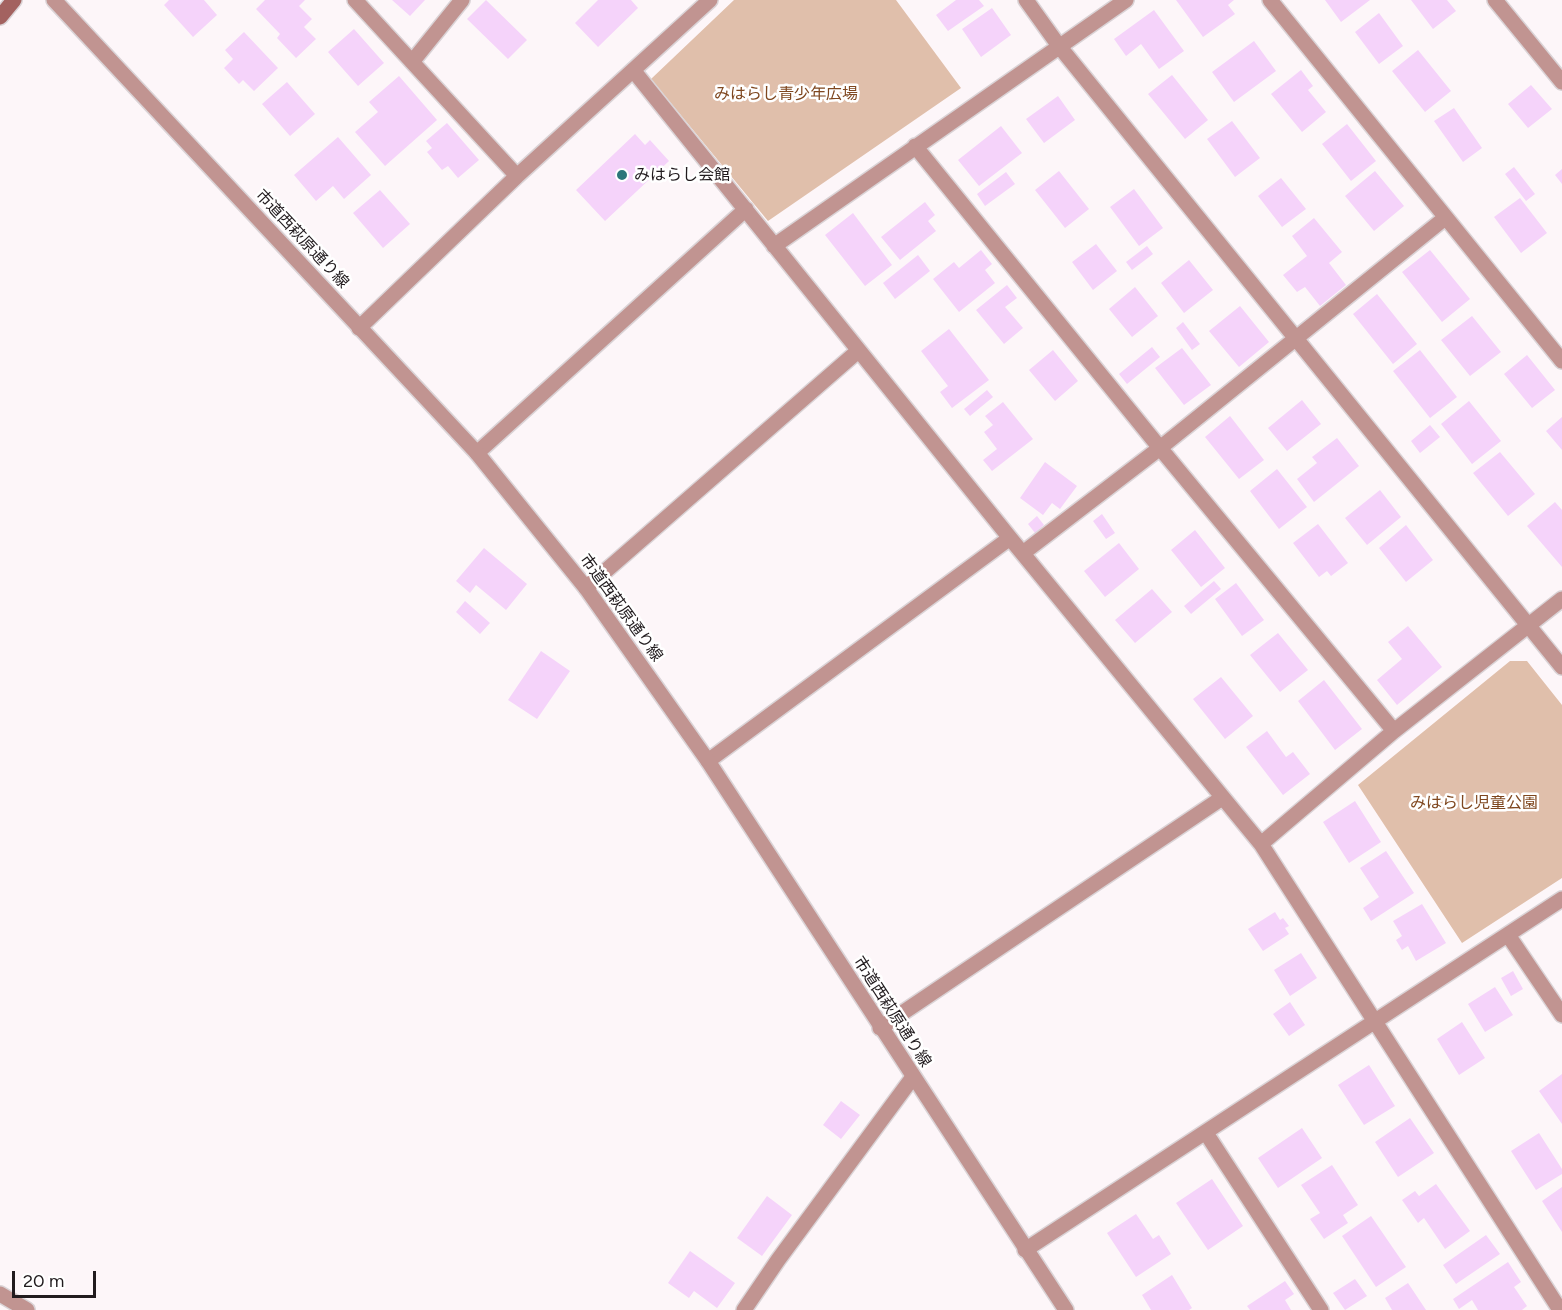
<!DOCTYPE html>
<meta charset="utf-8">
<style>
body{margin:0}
#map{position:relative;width:1562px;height:1310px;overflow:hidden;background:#fdf6f9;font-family:Figtree,sans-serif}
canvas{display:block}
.scale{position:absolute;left:12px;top:1271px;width:84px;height:27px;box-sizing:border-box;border:3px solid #211b1e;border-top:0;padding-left:8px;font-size:18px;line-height:21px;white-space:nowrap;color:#211b1e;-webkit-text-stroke:4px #fff;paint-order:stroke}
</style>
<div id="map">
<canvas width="1562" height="1310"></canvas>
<div class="scale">20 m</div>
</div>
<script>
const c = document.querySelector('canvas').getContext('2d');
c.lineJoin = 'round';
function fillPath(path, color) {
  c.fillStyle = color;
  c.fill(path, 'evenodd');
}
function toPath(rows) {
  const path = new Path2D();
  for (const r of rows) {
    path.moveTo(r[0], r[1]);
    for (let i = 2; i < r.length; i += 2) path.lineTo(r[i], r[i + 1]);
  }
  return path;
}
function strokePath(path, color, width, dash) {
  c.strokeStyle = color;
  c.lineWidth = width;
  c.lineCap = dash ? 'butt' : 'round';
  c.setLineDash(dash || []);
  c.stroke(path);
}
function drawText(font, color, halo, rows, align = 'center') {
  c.font = font + ' Figtree,"Noto Sans JP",sans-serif';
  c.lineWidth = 5;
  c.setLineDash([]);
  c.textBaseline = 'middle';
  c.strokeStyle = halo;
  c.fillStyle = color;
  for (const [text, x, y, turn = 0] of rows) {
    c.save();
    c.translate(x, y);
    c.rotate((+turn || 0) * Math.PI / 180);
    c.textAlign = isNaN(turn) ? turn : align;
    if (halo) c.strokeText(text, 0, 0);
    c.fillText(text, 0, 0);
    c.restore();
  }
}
fillPath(toPath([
 [734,0,896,0,961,88,768,221,651,79],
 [1510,661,1527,661,1562,705,1562,878,1462,943,1358,785]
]), '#e0bfab');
fillPath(toPath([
 [169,0,204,0,217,15,193,37,164,5],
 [265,0,305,0,299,6,312,19,304,27,316,39,296,58,277,38,280,34,256,9],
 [392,0,425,0,410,16],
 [486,0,527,40,508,59,467,19],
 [598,0,631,0,638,8,598,47,575,23],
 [956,0,979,0,984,6,948,31,936,15],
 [1176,0,1234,0,1228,5,1235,14,1203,37],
 [1325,0,1370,0,1341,22],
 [1411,0,1447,0,1456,11,1433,29],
 [992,8,1011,35,981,57,962,29],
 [1154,10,1184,51,1159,69,1141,44,1126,56,1114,39],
 [1379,13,1403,46,1379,64,1355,32],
 [354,29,384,63,358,86,328,52],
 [244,32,278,68,254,91,243,80,239,84,224,68,233,59,225,50],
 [1254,41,1276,71,1234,102,1212,72],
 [1418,50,1451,91,1425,112,1392,71],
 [1301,70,1313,86,1308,90,1326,112,1302,132,1271,94],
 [1172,75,1208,120,1185,139,1148,94],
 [399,76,437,120,385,166,355,132,378,112,369,102],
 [287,82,315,114,290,136,262,104],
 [1531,85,1552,109,1528,128,1508,104],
 [1058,96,1075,120,1044,143,1026,119],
 [1454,108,1482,148,1463,162,1434,121],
 [1232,121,1260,158,1235,177,1207,139],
 [447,123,479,160,458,178,448,166,442,170,427,152,432,148,426,141],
 [1347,124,1376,161,1351,181,1322,144],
 [1001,126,1022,153,979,186,958,160],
 [635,134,645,145,650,140,669,161,605,221,576,190],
 [338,137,371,175,344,199,333,186,316,201,294,175],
 [1514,167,1535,194,1526,201,1505,174],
 [1562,169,1562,184,1555,175],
 [1059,171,1089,209,1065,228,1035,190],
 [1375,171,1404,206,1374,231,1345,196],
 [1006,172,1015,184,985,206,977,194],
 [1281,178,1306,209,1282,227,1258,196],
 [1134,189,1163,228,1139,246,1110,207],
 [380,190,410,224,383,248,353,213],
 [1520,198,1547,233,1521,253,1494,217],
 [925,202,935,215,928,221,936,231,900,260,881,237],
 [853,213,892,265,865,286,825,235],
 [1314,218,1342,252,1329,263,1346,285,1320,306,1305,287,1297,292,1283,275,1307,256,1292,236],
 [1096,244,1117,271,1093,290,1072,262],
 [1147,246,1153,254,1132,270,1126,262],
 [981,250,992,264,985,270,995,283,959,312,933,279,954,262,959,268],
 [1430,250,1470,299,1442,322,1402,272],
 [918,255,930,271,895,299,883,283],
 [1189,260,1213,290,1184,313,1161,283],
 [1007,285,1017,298,1005,307,1023,328,1004,344,976,310],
 [1135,287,1158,316,1132,337,1109,309],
 [1377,294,1417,344,1393,364,1353,314],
 [1240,306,1269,342,1239,367,1209,331],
 [1472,316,1501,352,1470,376,1441,340],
 [1183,322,1200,344,1192,350,1176,328],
 [949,329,989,380,952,408,940,392,948,386,921,351],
 [1152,347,1160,357,1127,384,1119,374],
 [1182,348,1211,385,1184,405,1155,368],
 [1053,350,1078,381,1055,401,1029,370],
 [1420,350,1457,397,1430,418,1393,371],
 [1527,355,1555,390,1532,408,1504,374],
 [987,390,993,397,970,416,964,409],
 [1302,400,1321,424,1287,451,1268,428],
 [1469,401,1501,441,1472,464,1441,424],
 [1003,402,1033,439,992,471,983,460,997,449,984,432,993,425,985,416],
 [1230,416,1264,460,1239,479,1205,437],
 [1562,417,1562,450,1546,431],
 [1430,425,1440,437,1420,453,1411,441],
 [1337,438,1359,466,1314,502,1297,479,1317,463,1312,457],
 [1500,452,1535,494,1508,516,1473,473],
 [1045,462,1077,486,1060,509,1052,503,1043,515,1020,498],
 [1277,469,1307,507,1279,529,1250,491],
 [1380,490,1401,517,1367,545,1345,518],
 [1555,502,1562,510,1562,567,1527,526],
 [1102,514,1115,533,1106,539,1093,521],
 [1037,516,1044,525,1035,533,1028,524],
 [1318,524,1348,563,1331,576,1327,571,1319,577,1293,543],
 [1406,525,1433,560,1406,582,1379,548],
 [1195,530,1225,568,1201,587,1171,550],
 [1119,543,1139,569,1105,597,1084,571],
 [484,548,527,584,506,610,476,585,470,593,456,581],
 [1214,581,1221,589,1191,614,1184,606],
 [1236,583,1264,620,1242,636,1215,599],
 [1152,589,1172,612,1135,643,1115,620],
 [465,601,490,623,480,634,456,612],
 [1408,626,1442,667,1397,705,1377,680,1402,659,1388,642],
 [1278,633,1308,670,1280,692,1250,655],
 [541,651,570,671,537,719,508,700],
 [1221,677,1253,716,1225,739,1193,699],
 [1324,680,1362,729,1335,750,1298,701],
 [1267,731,1286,757,1293,752,1310,774,1283,795,1246,747],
 [1355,801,1381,842,1349,863,1323,822],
 [1386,851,1414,893,1371,921,1363,908,1379,897,1360,868],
 [1422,904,1446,943,1416,961,1408,946,1402,950,1396,940,1402,936,1393,921],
 [1275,912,1280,920,1283,918,1289,926,1285,928,1289,934,1263,951,1248,929],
 [1301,953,1317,978,1290,996,1274,970],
 [1513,971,1523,989,1511,996,1501,978],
 [1495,987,1513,1015,1485,1032,1468,1004],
 [1290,1002,1305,1025,1289,1036,1273,1014],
 [1462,1022,1485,1058,1459,1075,1437,1039],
 [1369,1065,1395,1106,1364,1125,1338,1085],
 [1562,1074,1562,1124,1539,1091],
 [841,1101,860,1115,841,1139,823,1125],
 [1410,1118,1434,1153,1398,1177,1375,1142],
 [1302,1128,1322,1158,1278,1188,1258,1158],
 [1539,1133,1562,1169,1562,1174,1536,1190,1511,1151],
 [1332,1165,1358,1205,1343,1215,1348,1223,1324,1239,1310,1219,1320,1213,1301,1185],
 [1212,1179,1243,1226,1208,1250,1176,1203],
 [1436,1184,1470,1231,1445,1249,1424,1218,1418,1223,1402,1200,1415,1191,1419,1196],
 [1562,1187,1562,1232,1542,1201],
 [767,1196,792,1215,762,1256,737,1238],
 [1136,1214,1153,1239,1159,1235,1171,1254,1136,1277,1107,1233],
 [1371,1216,1406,1267,1376,1287,1342,1236],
 [1486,1235,1500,1254,1456,1284,1443,1265],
 [690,1251,735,1283,717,1308,694,1291,689,1298,668,1283],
 [1508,1262,1521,1282,1514,1287,1527,1306,1522,1310,1478,1310,1472,1300,1459,1309,1453,1299],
 [1172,1275,1192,1308,1189,1310,1151,1310,1142,1295],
 [1355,1279,1367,1296,1345,1310,1333,1293],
 [1285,1281,1294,1294,1285,1300,1291,1310,1250,1310,1247,1306],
 [1408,1283,1426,1310,1392,1310,1385,1298]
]), '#f5d3fa');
const minor = toPath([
 [355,0,517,176],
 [1026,0,1059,46,1562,667],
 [1270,0,1562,361],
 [1495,0,1562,82],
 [412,62,462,0],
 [633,70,1010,538,1261,844,1560,1310],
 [915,146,1160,448,1394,731],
 [774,246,1126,0],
 [359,328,517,176,710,0],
 [477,453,746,209],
 [1023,553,1160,448,1445,218],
 [586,588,858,351],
 [708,761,1010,538],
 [1261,844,1394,731,1562,599],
 [1508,935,1562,1015],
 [880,1028,1222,798],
 [1206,1133,1321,1310],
 [1025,1250,1562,899],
 [0,1294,27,1310],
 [744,1310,778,1260,913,1077]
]);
const tertiary = toPath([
 [54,0,477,453,586,588,708,761,1066,1310]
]);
const secondary = toPath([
 [0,17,14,0]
]);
strokePath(minor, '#dad3d6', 18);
strokePath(tertiary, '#dad3d6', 18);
strokePath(secondary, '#dad3d6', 18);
strokePath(minor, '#c19491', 15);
strokePath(tertiary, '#c19491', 15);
strokePath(secondary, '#a36260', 15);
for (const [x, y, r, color] of [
 [622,175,6,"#2c767a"]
]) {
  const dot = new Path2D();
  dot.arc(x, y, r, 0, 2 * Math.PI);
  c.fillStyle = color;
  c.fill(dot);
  strokePath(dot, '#fff', 2);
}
drawText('16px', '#7f471f', '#fff', [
 ["みはらし青少年広場",786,94],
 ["みはらし児童公園",1474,803]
]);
drawText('16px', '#211b1e', '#fff', [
 ["みはらし会館",634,175]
], 'left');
drawText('16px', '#211b1e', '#fff', [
 ["市道西萩原通り線",302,239,47],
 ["市道西萩原通り線",621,608,54],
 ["市道西萩原通り線",892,1012,57]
]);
</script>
